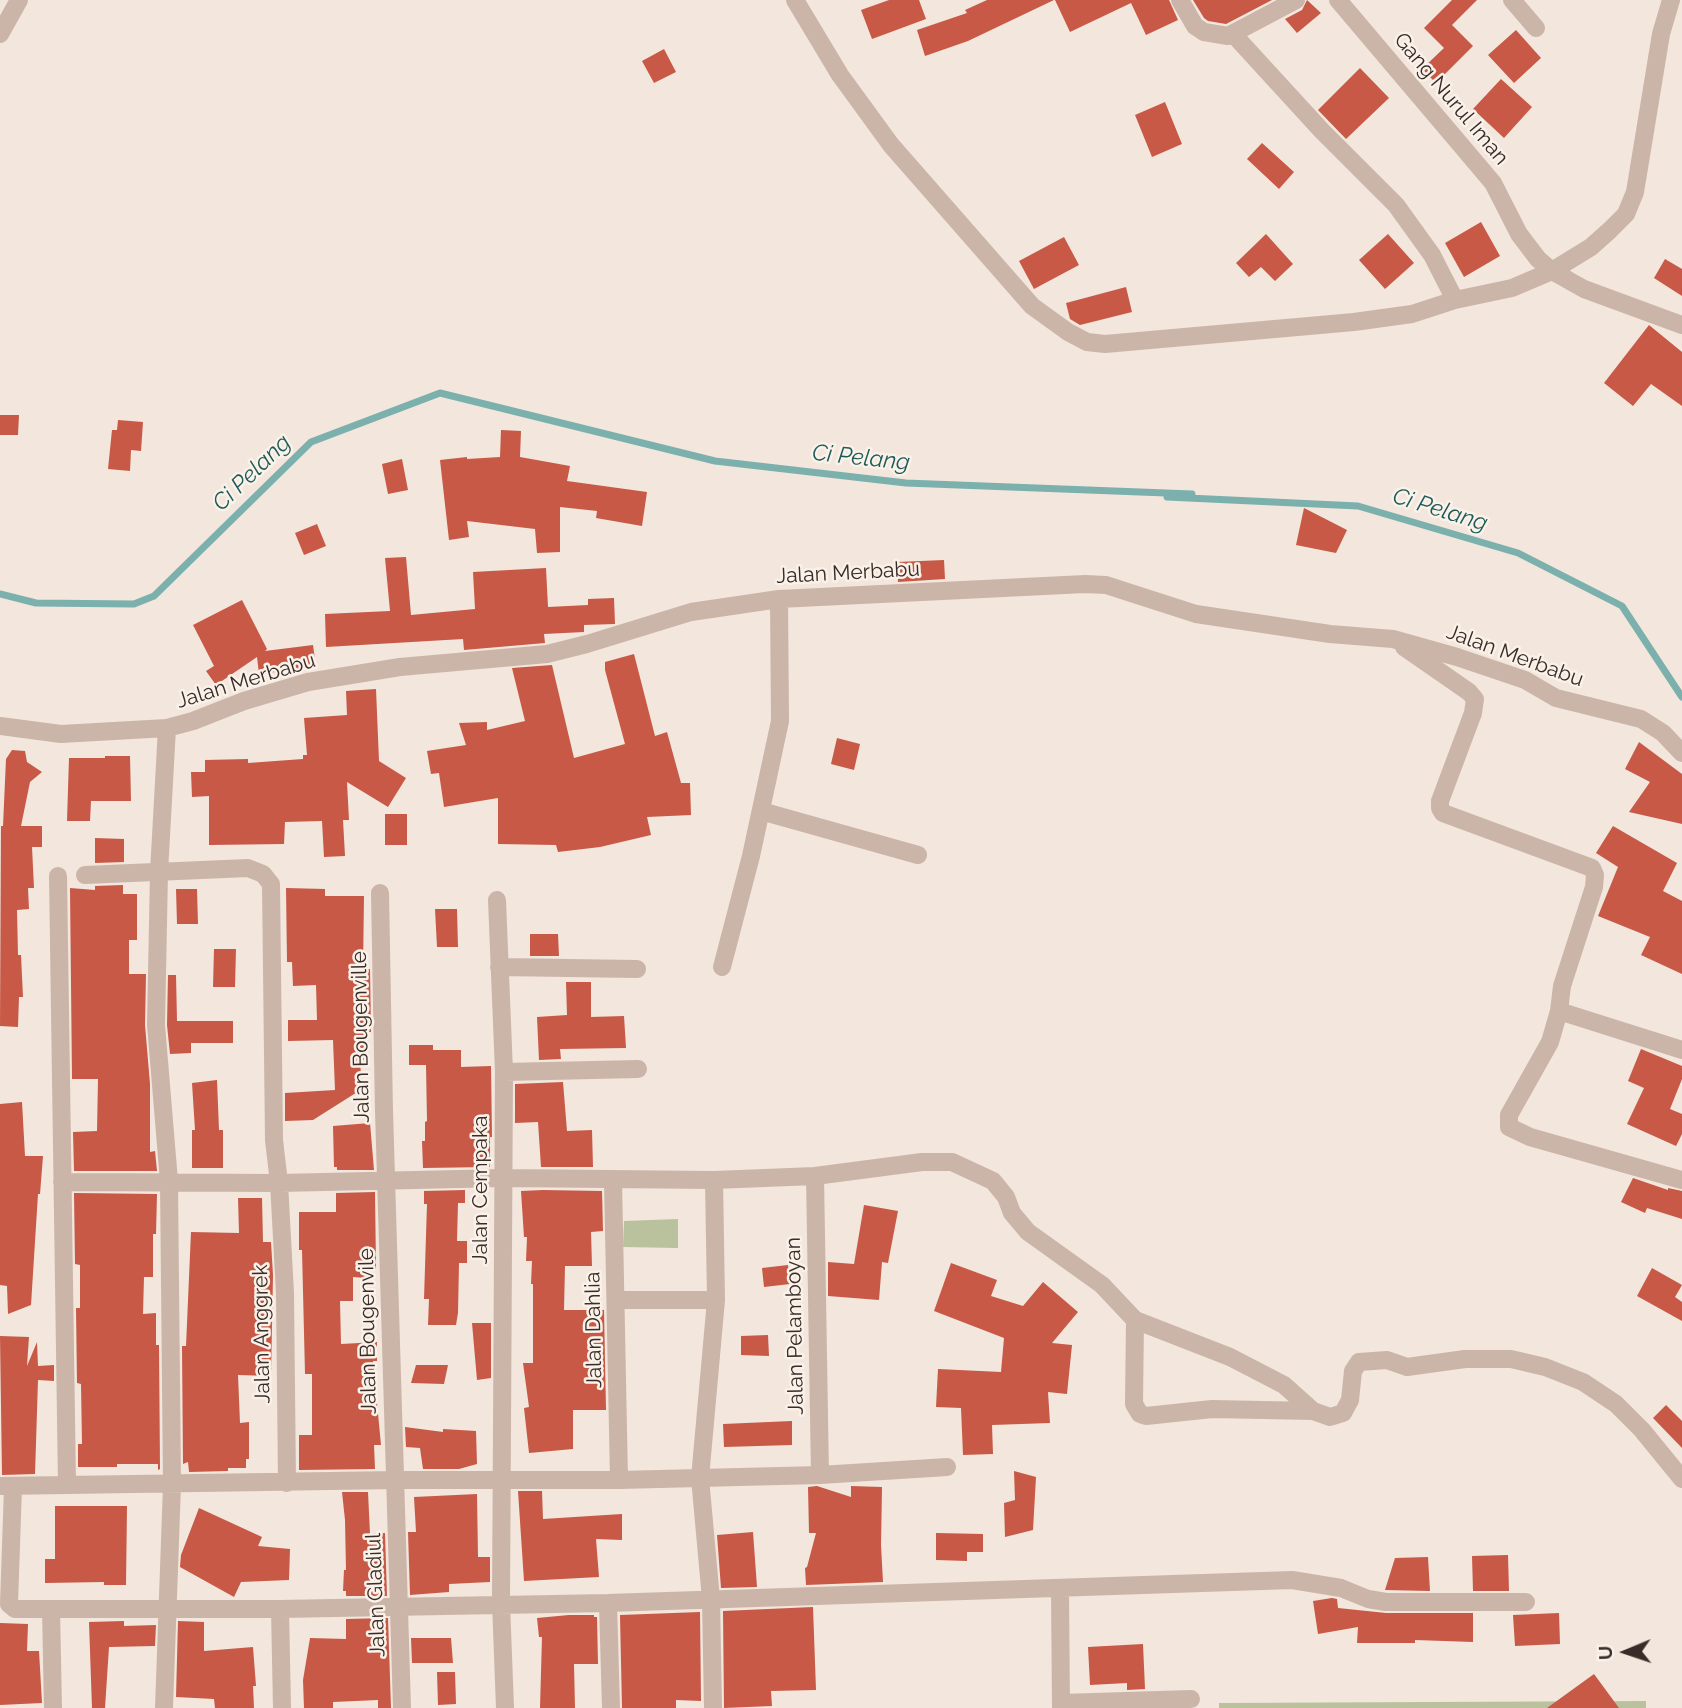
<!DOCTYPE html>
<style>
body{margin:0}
#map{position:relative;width:1682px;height:1708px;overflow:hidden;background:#f2e6dd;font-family:Raleway,sans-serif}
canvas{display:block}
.north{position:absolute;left:1591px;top:1617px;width:70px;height:70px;-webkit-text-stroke:5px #faf1e9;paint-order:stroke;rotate:268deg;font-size:19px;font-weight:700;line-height:28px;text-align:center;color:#382c28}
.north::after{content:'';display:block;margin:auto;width:24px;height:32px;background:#382c28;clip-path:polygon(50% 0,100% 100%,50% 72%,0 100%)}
</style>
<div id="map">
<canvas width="1682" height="1708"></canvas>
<div class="north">U</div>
</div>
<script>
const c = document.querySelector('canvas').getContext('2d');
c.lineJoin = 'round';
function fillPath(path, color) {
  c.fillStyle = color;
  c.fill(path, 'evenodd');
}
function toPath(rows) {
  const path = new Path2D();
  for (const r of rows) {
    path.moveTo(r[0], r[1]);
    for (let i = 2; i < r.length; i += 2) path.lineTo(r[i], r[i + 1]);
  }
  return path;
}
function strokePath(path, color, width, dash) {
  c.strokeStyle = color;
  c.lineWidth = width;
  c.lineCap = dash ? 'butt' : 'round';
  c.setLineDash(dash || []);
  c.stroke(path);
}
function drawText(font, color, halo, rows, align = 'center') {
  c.font = font + ' Raleway,sans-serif';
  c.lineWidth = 5;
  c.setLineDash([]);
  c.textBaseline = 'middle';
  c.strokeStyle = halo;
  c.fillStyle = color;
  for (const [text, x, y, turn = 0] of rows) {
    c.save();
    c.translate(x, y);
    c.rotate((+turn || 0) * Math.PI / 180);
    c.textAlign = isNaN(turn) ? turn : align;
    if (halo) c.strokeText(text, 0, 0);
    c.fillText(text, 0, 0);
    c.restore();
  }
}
fillPath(toPath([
 [678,1219,678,1248,623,1247,624,1221],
 [1646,1701,1646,1708,1219,1708,1219,1703]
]), '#b9c29c');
strokePath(toPath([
 [0,594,36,603,134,604,154,596,311,442,440,393,715,461,906,483,1192,494,1167,497,1358,506,1518,553,1622,606,1682,697]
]), '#7bb0ad', 7);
fillPath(toPath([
 [889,0,919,0,926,19,872,39,861,10],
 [987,0,1054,0,968,41,925,56,917,30,967,13,965,10],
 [1055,0,1169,0,1178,20,1146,35,1131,3,1070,32],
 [1193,0,1272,0,1226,24,1208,21,1204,18],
 [1307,0,1321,13,1297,33,1285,19,1302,10],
 [1452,0,1477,0,1452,25,1473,46,1436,83,1422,69,1444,48,1424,28],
 [1516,30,1541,58,1514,83,1488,55],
 [664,49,676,72,654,83,642,61],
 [1360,68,1389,98,1346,139,1318,110],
 [1501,79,1532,107,1504,138,1473,109],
 [1165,102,1182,144,1152,157,1135,115],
 [1262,143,1294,172,1279,189,1247,159],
 [1481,222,1500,256,1464,277,1445,243],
 [1266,234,1293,264,1275,281,1261,267,1249,277,1236,263],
 [1388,234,1414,263,1385,289,1359,260],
 [1064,237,1079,265,1034,289,1019,261],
 [1665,259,1682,269,1682,296,1654,278],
 [1126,287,1132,312,1080,325,1070,319,1066,303],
 [1649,325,1682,352,1682,406,1651,384,1633,406,1604,383],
 [0,415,19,415,18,435,0,435],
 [118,420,143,422,141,451,131,450,130,471,108,469,112,430,117,430],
 [501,430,521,431,520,457,570,466,567,481,647,492,642,526,596,518,597,511,560,507,560,552,537,553,535,529,467,521,469,537,449,540,440,460,467,457,467,459,500,457],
 [402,459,408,490,388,494,382,464],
 [1304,508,1347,530,1336,553,1296,545],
 [317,524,326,546,304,555,295,533],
 [406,557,411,615,475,609,473,572,546,568,548,607,588,605,588,599,614,598,615,624,584,625,584,632,544,634,545,643,464,650,463,639,326,647,325,614,390,611,385,558],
 [944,560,945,579,898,582,897,562],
 [242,600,267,649,265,651,313,645,316,667,259,674,257,657,216,685,206,671,214,666,193,625],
 [634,654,655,736,667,732,681,783,690,783,691,815,647,817,651,835,600,847,558,852,556,845,498,844,498,798,444,807,439,773,431,774,427,751,466,745,459,723,487,722,487,730,525,721,512,668,552,665,574,758,625,744,605,670,605,662],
 [376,689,379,761,406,778,388,807,347,782,349,820,343,820,345,856,324,857,322,821,285,822,284,844,209,845,209,796,192,797,191,772,205,772,205,760,248,759,248,763,303,759,303,755,307,755,304,718,347,715,346,691],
 [837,738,860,744,854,770,831,764],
 [1639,742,1682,774,1682,824,1629,812,1650,782,1625,769],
 [12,750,25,751,27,762,42,772,30,782,21,826,42,826,42,847,32,847,34,888,28,888,29,909,17,910,18,955,21,955,23,997,19,997,18,1027,0,1026,1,826,3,826,6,759],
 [105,756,130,756,131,801,91,801,90,821,67,821,69,758,105,758],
 [385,814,407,814,407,845,385,845],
 [1613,826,1677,863,1663,891,1682,901,1682,974,1641,955,1650,937,1598,916,1618,867,1596,853],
 [95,838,124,839,124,862,95,863],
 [123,885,123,894,137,894,137,940,129,940,129,974,146,974,145,1025,150,1084,150,1152,155,1151,157,1171,74,1171,73,1132,97,1131,98,1079,72,1079,70,888,95,890,95,886],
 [286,888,325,889,325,896,364,896,363,970,370,969,371,1032,364,1032,365,1060,360,1061,362,1089,313,1120,285,1121,285,1093,335,1090,333,1040,288,1041,288,1020,317,1020,316,985,293,986,292,962,287,962],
 [176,889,197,889,198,924,177,924],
 [435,909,457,909,458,947,437,947],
 [530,934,558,934,559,956,530,956],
 [214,949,236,949,235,987,213,987],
 [168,975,176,975,177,1021,233,1021,233,1043,191,1043,191,1053,170,1054,167,1025],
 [566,982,591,982,591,1017,624,1016,626,1048,560,1049,561,1059,539,1060,537,1017,567,1015],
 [409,1045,433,1045,433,1050,461,1050,461,1067,491,1066,492,1137,490,1137,490,1167,423,1168,422,1141,425,1141,425,1122,427,1121,426,1065,409,1065],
 [1641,1049,1682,1066,1682,1079,1670,1109,1682,1114,1682,1134,1676,1146,1627,1124,1644,1088,1628,1081],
 [217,1080,219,1130,223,1130,223,1168,192,1168,192,1130,195,1130,192,1083],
 [563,1082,567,1131,592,1130,593,1167,541,1167,538,1122,515,1123,515,1084],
 [22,1102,25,1156,43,1156,40,1194,38,1194,31,1305,8,1314,7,1286,0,1285,0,1104],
 [370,1123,374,1170,337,1170,337,1167,334,1167,333,1126],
 [1633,1178,1668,1190,1668,1188,1682,1191,1682,1219,1647,1208,1645,1213,1621,1202],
 [465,1190,465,1203,458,1203,457,1241,467,1241,467,1263,459,1263,458,1313,456,1325,428,1325,429,1299,424,1299,427,1204,424,1204,424,1191],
 [543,1190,602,1191,603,1231,591,1232,592,1266,565,1266,564,1310,604,1310,606,1410,573,1410,573,1449,529,1453,524,1408,529,1407,523,1363,533,1363,533,1284,531,1284,532,1261,526,1261,527,1237,524,1237,521,1191],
 [375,1192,376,1269,366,1269,366,1278,353,1277,353,1301,340,1301,341,1344,377,1342,377,1361,373,1361,381,1445,374,1445,375,1469,299,1470,299,1435,312,1435,312,1374,305,1374,302,1250,299,1250,299,1212,336,1212,336,1193],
 [74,1193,157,1194,156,1234,153,1234,153,1277,144,1277,143,1314,156,1313,156,1345,159,1345,160,1469,158,1470,158,1464,117,1464,117,1467,78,1467,78,1444,82,1444,81,1384,77,1383,76,1308,80,1308,80,1265,75,1264],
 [238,1198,262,1198,263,1242,271,1242,273,1275,271,1376,238,1375,240,1423,249,1422,249,1459,246,1459,246,1468,228,1468,228,1471,189,1472,188,1462,183,1464,182,1346,186,1346,191,1232,239,1233],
 [864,1205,898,1211,888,1263,882,1262,879,1300,828,1296,828,1262,854,1264],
 [951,1263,997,1280,991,1296,1023,1306,1043,1282,1078,1312,1052,1343,1072,1345,1067,1394,1048,1392,1050,1423,992,1425,993,1454,963,1455,961,1408,936,1407,938,1369,1001,1372,1004,1338,934,1311],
 [788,1265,790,1284,764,1287,762,1268],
 [1652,1268,1682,1285,1675,1297,1682,1302,1682,1321,1637,1296],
 [472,1323,491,1323,491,1378,477,1380],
 [768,1335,769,1356,741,1355,741,1336],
 [0,1336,29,1337,27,1366,37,1342,38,1366,54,1365,54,1381,38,1380,35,1474,2,1475],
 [416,1365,448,1365,444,1384,411,1383],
 [1666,1405,1682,1421,1682,1448,1653,1418],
 [792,1421,792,1445,724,1447,723,1424],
 [405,1427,443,1432,443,1429,476,1431,477,1464,459,1469,423,1469,420,1448,406,1447],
 [1014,1471,1036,1477,1033,1530,1005,1537,1004,1503,1015,1500],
 [817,1486,851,1497,851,1486,882,1487,881,1545,883,1582,806,1585,805,1568,807,1567,816,1533,809,1533,808,1487],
 [518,1491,542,1491,543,1519,622,1514,622,1540,596,1539,599,1577,524,1581],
 [342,1492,368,1492,370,1534,385,1533,387,1596,346,1596,346,1591,343,1591,344,1570,346,1570,345,1520],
 [477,1494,478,1557,490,1557,490,1582,449,1584,449,1592,410,1595,408,1532,416,1532,414,1497],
 [55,1506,127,1506,126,1585,104,1585,104,1582,45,1583,45,1559,55,1559],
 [199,1508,262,1537,258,1546,290,1549,289,1580,241,1582,234,1597,180,1567,181,1555],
 [753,1532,757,1587,721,1588,717,1535],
 [936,1533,983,1534,983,1552,967,1552,967,1561,936,1560],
 [1508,1555,1509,1591,1473,1591,1472,1556],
 [1428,1557,1430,1591,1385,1590,1395,1558],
 [1332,1598,1337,1599,1338,1608,1386,1613,1473,1613,1473,1642,1415,1640,1415,1643,1357,1643,1358,1627,1318,1634,1313,1601],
 [813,1607,816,1690,771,1691,772,1706,724,1708,723,1611],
 [700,1612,701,1701,676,1700,676,1708,622,1708,620,1615],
 [1559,1613,1560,1644,1515,1646,1513,1615],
 [569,1615,594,1615,594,1617,597,1617,598,1664,574,1664,575,1708,540,1708,542,1637,539,1637,537,1618],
 [388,1618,391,1708,378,1708,378,1700,333,1702,333,1708,304,1708,303,1680,310,1638,346,1639,346,1619],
 [124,1621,124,1626,156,1625,155,1646,109,1647,105,1708,92,1708,89,1622],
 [178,1621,204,1622,204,1651,253,1647,256,1686,253,1686,254,1708,215,1708,214,1699,176,1697],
 [0,1623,28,1624,27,1651,39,1651,42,1703,0,1705],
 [411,1638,451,1638,453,1663,412,1663],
 [1143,1644,1145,1689,1127,1690,1127,1683,1090,1685,1088,1647],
 [437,1672,455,1672,456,1704,438,1705],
 [1594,1674,1619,1708,1547,1708]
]), '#c75946');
strokePath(toPath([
 [795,0,840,75,891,145,1032,306,1068,332,1087,342,1105,344,1354,322,1412,314,1455,300,1512,288,1552,271,1591,247,1610,230,1626,214,1635,192,1661,34,1671,0],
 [1180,0,1195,26,1204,32,1228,36,1296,0],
 [1338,0,1493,183,1519,234,1538,259,1552,271,1584,289,1682,325],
 [1512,0,1536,28],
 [0,34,19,0],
 [1234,35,1322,131,1396,205,1432,255,1455,300],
 [1404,647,1469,692,1475,699,1473,713,1440,801,1440,808,1443,813,1592,868,1595,875,1594,887,1562,986,1559,1011,1550,1042,1509,1115,1509,1127,1530,1137,1682,1180],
 [0,726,61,734,167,728,193,721,244,701,308,682,400,667,547,654,587,644,691,612,779,599,1085,584,1106,585,1196,614,1330,634,1393,639,1457,657,1525,680,1556,698,1641,719,1663,733,1682,753],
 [761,811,918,855],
 [85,875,248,868,263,874,271,884,274,1140,279,1183,285,1293,287,1483],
 [58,876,67,1485],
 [380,893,384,1111,402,1708],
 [497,900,504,1072,501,1603,505,1708],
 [499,967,637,969],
 [722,967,751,856,780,721,779,599],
 [1559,1011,1682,1050],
 [504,1072,638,1069],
 [815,1176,820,1475],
 [613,1180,619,1480],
 [62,1182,279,1183,504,1178,714,1180,815,1176,922,1162,952,1162,993,1181,1006,1197,1012,1213,1028,1232,1102,1285,1135,1320,1230,1357,1284,1385,1313,1411,1330,1417,1343,1413,1350,1400,1353,1371,1359,1362,1387,1360,1407,1367,1465,1359,1511,1359,1545,1367,1583,1382,1616,1404,1642,1430,1682,1479],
 [616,1300,716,1300],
 [1135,1320,1134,1404,1140,1414,1146,1416,1212,1409,1313,1411],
 [0,1486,396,1480,619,1480,820,1475,947,1467],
 [13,1487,9,1604,15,1609,280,1609,608,1603,1292,1580,1341,1588,1368,1599,1386,1602,1526,1602],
 [1060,1589,1061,1708],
 [608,1603,611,1708],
 [51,1609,53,1708],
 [280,1609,282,1708],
 [1061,1703,1191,1699],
 [164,1708,172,1485,169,1181,156,1025,159,872,167,728],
 [713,1708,711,1599,700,1478,716,1300,714,1180]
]), '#cbb5a8', 18);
drawText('21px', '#382c28', '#faf1e9', [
 ["Gang Nurul Iman",1451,99,50],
 ["Jalan Merbabu",848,573,-3],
 ["Jalan Merbabu",1515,656,20],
 ["Jalan Merbabu",246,681,-17],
 ["Jalan Bougenville",361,1037,-91],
 ["Jalan Cempaka",481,1190,-90],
 ["Jalan Pelamboyan",795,1326,-91],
 ["Jalan Dahlia",594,1330,-91],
 ["Jalan Bougenvile",368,1331,-91],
 ["Jalan Anggrek",262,1334,-91],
 ["Jalan Gladiul",376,1595,-92]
]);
drawText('italic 23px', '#1d5a58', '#faf1e9', [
 ["Ci Pelang",861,458,6],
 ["Ci Pelang",252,473,-44],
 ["Ci Pelang",1440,510,17]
]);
</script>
